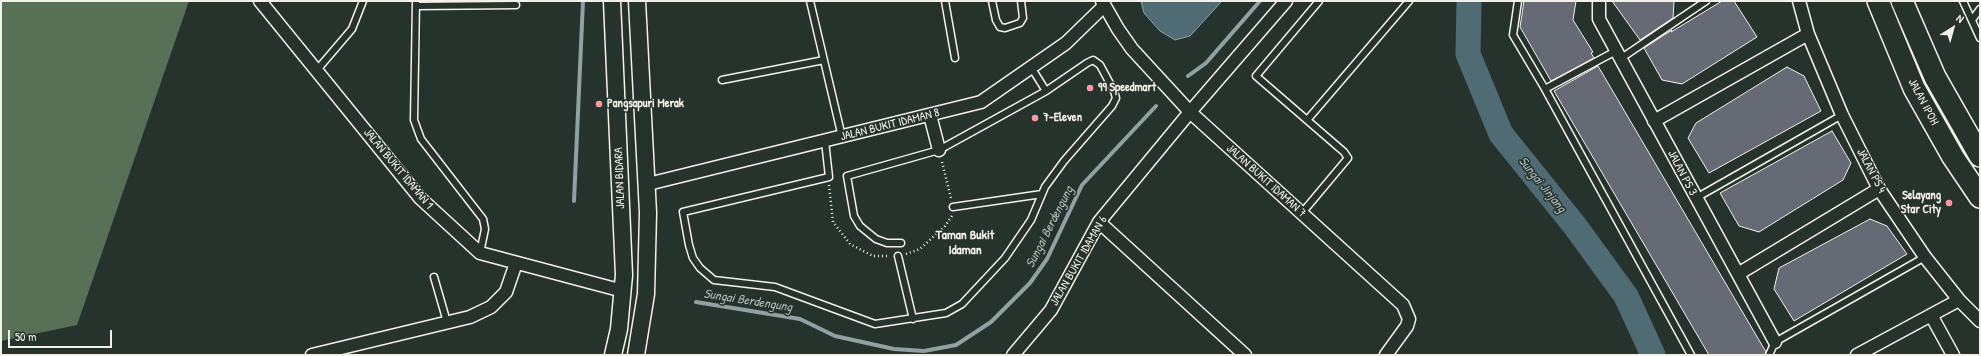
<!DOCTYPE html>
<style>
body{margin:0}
#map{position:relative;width:1981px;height:356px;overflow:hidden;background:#26332d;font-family:"Patrick Hand",sans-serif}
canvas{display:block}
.frame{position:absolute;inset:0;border:2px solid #f4f1e8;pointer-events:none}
.north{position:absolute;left:1933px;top:8px;width:40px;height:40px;-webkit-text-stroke:3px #26332d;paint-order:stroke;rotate:37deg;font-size:11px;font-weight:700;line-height:16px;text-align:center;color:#f4f1e8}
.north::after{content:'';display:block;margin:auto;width:14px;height:18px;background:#f4f1e8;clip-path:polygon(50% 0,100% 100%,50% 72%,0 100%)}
.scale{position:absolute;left:8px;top:330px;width:104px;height:18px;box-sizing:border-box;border:2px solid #f4f1e8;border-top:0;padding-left:5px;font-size:12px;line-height:14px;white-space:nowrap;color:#f4f1e8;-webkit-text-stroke:3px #26332d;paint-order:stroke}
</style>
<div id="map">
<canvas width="1981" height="356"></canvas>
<div class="frame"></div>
<div class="north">N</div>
<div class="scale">50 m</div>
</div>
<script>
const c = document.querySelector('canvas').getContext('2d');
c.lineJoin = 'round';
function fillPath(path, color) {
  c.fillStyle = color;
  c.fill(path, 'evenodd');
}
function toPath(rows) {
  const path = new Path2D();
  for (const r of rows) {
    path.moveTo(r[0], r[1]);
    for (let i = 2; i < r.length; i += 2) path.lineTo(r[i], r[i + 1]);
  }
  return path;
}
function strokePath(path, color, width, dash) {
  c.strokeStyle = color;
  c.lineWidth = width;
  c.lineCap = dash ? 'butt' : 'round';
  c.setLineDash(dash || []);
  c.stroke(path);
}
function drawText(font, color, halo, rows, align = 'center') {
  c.font = font + ' "Patrick Hand",sans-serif';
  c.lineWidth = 3;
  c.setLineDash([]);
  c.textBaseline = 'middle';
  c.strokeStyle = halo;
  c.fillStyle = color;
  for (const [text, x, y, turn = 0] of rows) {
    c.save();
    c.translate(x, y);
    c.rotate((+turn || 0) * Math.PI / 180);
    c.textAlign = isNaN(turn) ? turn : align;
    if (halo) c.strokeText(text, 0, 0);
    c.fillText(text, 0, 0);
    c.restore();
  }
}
fillPath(toPath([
 [1,1,189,1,77,325,1,341]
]), '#587055');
const water = toPath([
 [1141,1,1222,1,1190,36,1175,40,1160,31,1144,13,1141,1]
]);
fillPath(water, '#4f6c75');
strokePath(water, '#91a1a3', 1);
strokePath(toPath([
 [1188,76,1206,63,1260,1],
 [574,201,583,1],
 [696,302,800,319,835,336,894,349,924,351,956,345,991,322,1030,283,1047,259,1082,185,1156,106]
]), '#91a1a3', 4);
strokePath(toPath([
 [1469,1,1468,54,1501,134,1575,226,1626,296,1653,355]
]), '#4f6c75', 25);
const building = toPath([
 [1524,1,1576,1,1573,20,1593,52,1591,53,1594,58,1551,81,1520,27,1524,1],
 [1612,1,1674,1,1673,18,1640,40,1612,1],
 [1722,1,1734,1,1757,37,1682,84,1662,80,1644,48,1672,30,1671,32,1722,1],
 [1598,66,1766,352,1765,355,1709,355,1554,91,1598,66],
 [1787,67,1804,76,1821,111,1709,173,1688,138,1696,123,1787,67],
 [1832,131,1851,163,1843,180,1759,232,1739,226,1720,193,1832,131],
 [1870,219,1887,226,1907,254,1794,321,1774,289,1779,268,1870,219]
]);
fillPath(building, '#656a74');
strokePath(building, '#f4f1e8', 1);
const lane = toPath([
 [416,1,414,120,421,139,483,219,485,229,480,253],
 [810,1,842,137],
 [945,1,955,58],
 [992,1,996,20,1000,27,1005,28,1020,23,1023,18,1021,1],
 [1518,1,1513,35,1545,89,1616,51],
 [1963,1,1980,38],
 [416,6,516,5],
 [1972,20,1980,9],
 [1620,59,1706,1],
 [1031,67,1046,91],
 [317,70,352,29,363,1],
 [722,80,824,60],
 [1545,89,1691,355],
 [1308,119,1409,1],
 [825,141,829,177,683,212,689,245,693,258,700,268,714,280,775,287,875,324,946,313,962,304,1005,258,1031,220,1045,187,1064,161,1112,106,1116,98,1114,91,1100,65,1093,60,1087,63,1046,91,939,150,847,176,854,216,860,226,876,239,887,243,901,243],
 [1696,198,1842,115],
 [953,207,1042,194],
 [1302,213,1348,158,1344,152,1256,76,1319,1],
 [898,256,913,319],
 [434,277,447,322],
 [1769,355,1775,342,1925,257]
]);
const street = toPath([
 [260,1,420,198,480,253,623,291],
 [1102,1,1118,29,1132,49,1190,112,1403,305,1409,319,1407,326,1386,355],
 [1599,1,1599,19,1775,342],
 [1799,1,1808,34,1842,115,1879,189,1925,257,1959,300,1980,321],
 [930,115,939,150],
 [1654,121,1808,34],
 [648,184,981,102,1066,43,1104,6],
 [1099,222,1245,355],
 [1738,274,1879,189],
 [1931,315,1953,355],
 [312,355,470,317,491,307,506,292,516,263],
 [1013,355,1051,310,1099,222,1190,112,1286,1],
 [1857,355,1959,300]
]);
const secondary = toPath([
 [612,1,624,275,619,329,613,355],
 [636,355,646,294,648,213,637,1]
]);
const highway = toPath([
 [1878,1,1914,88,1953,157,1980,197],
 [1902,1,1935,77,1980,156]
]);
strokePath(lane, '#f4f1e8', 9);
strokePath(street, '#f4f1e8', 15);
strokePath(secondary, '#f4f1e8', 19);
strokePath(highway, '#f4f1e8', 24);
strokePath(toPath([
 [942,162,951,198],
 [829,185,833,222,850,244,873,256,889,256],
 [906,254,920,249,945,226,952,216]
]), '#f4f1e8', 2.5, [1, 3]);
strokePath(lane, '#26332d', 6);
strokePath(street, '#26332d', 12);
strokePath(secondary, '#26332d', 16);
strokePath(highway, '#26332d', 21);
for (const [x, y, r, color] of [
 [1090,88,4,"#ff9aa2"],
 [599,104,4,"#ff9aa2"],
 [1035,118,4,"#ff9aa2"],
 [1949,203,4,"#ff9aa2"]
]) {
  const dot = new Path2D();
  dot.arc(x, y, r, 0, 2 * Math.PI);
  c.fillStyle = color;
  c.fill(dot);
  strokePath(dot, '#26332d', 1.5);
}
drawText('bold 12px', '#f4f1e8', '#26332d', [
 ["99 Speedmart",1098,88],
 ["Pangsapuri Merak",607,104],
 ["7-Eleven",1043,118],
 ["Selayang",1941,196,"right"],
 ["Star City",1941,210,"right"]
], 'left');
drawText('12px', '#f4f1e8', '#26332d', [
 ["JALAN IPOH",1923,102,62],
 ["JALAN BUKIT IDAMAN 8",890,125,-14],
 ["JALAN BUKIT IDAMAN 1",398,169,50],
 ["JALAN PS 4",1871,171,62],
 ["JALAN PS 3",1682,173,62],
 ["JALAN BIDARA",620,178,-92],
 ["JALAN BUKIT IDAMAN 7",1266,181,42],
 ["JALAN BUKIT IDAMAN 6",1079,261,-60]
]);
drawText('italic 13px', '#b2bcba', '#26332d', [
 ["Sungai Jinjang",1542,185,51],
 ["Sungai Berdengung",1050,227,-63],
 ["Sungai Berdengung",748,301,9]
]);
drawText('bold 13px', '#f4f1e8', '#26332d', [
 ["Taman Bukit",965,236],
 ["Idaman",965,251]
]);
</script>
